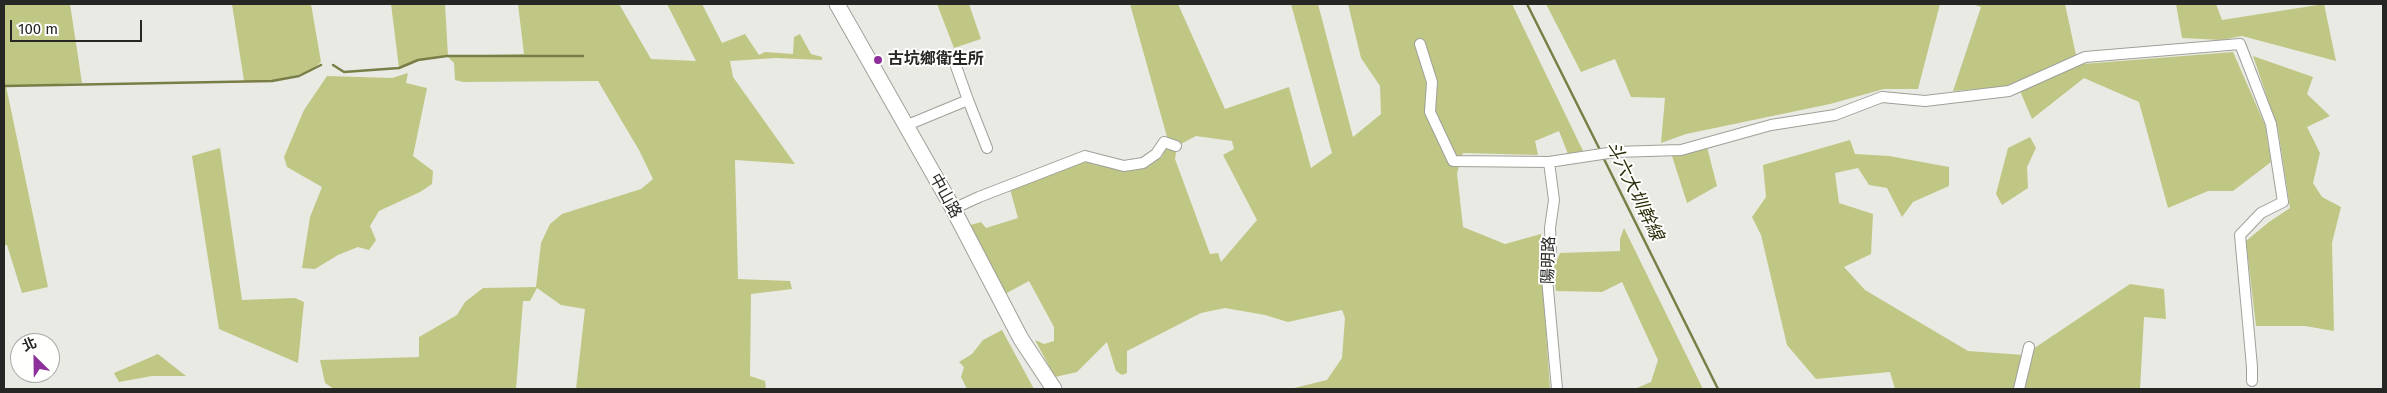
<!DOCTYPE html>
<meta charset="utf-8">
<style>
body{margin:0}
#map{position:relative;width:2387px;height:393px;overflow:hidden;background:#e9eae3;font-family:"Fira Sans","Noto Sans TC",sans-serif}
canvas{display:block}
.frame{position:absolute;inset:0;border:5px solid #262624;pointer-events:none}
.north{position:absolute;left:10px;top:333px;width:50px;height:50px;box-sizing:border-box;background:#fffffe;border:1px solid #a8a8a7;border-radius:50%;rotate:337deg;font-size:14px;font-weight:700;line-height:20px;text-align:center;color:#262624}
.north::after{content:'';display:block;margin:auto;width:18px;height:22px;background:#8d309a;clip-path:polygon(50% 0,100% 100%,50% 72%,0 100%)}
.scale{position:absolute;left:10px;top:20px;width:132px;height:22px;box-sizing:border-box;border:2px solid #262624;border-top:0;padding-left:6px;font-size:15px;line-height:18px;white-space:nowrap;color:#262624;-webkit-text-stroke:4px #fffffe;paint-order:stroke}
</style>
<div id="map">
<canvas width="2387" height="393"></canvas>
<div class="frame"></div>
<div class="north">北</div>
<div class="scale">100 m</div>
</div>
<script>
const c = document.querySelector('canvas').getContext('2d');
c.lineJoin = 'round';
function fillPath(path, color) {
  c.fillStyle = color;
  c.fill(path, 'evenodd');
}
function toPath(rows) {
  const path = new Path2D();
  for (const r of rows) {
    path.moveTo(r[0], r[1]);
    for (let i = 2; i < r.length; i += 2) path.lineTo(r[i], r[i + 1]);
  }
  return path;
}
function strokePath(path, color, width, dash) {
  c.strokeStyle = color;
  c.lineWidth = width;
  c.lineCap = dash ? 'butt' : 'round';
  c.setLineDash(dash || []);
  c.stroke(path);
}
function drawText(font, color, halo, rows, align = 'center') {
  c.font = font + ' "Fira Sans","Noto Sans TC",sans-serif';
  c.lineWidth = 4;
  c.setLineDash([]);
  c.textBaseline = 'middle';
  c.strokeStyle = halo;
  c.fillStyle = color;
  for (const [text, x, y, turn = 0] of rows) {
    c.save();
    c.translate(x, y);
    c.rotate((+turn || 0) * Math.PI / 180);
    c.textAlign = isNaN(turn) ? turn : align;
    if (halo) c.strokeText(text, 0, 0);
    c.fillText(text, 0, 0);
    c.restore();
  }
}
fillPath(toPath([
 [4,4,70,4,82,83,6,86,48,287,22,293,7,245,4,245],
 [232,4,311,4,321,62,311,71,283,79,272,81,244,81],
 [391,4,445,4,448,56,524,54,518,4,619,4,651,59,696,61,667,4,702,4,722,43,745,34,759,55,765,52,793,54,794,37,800,34,811,54,822,57,822,60,776,58,730,61,733,77,795,164,735,160,738,279,790,281,792,289,751,294,750,376,765,381,766,389,576,389,585,309,561,305,537,288,530,301,523,301,516,389,334,389,325,383,320,360,419,357,419,337,457,315,465,302,483,288,536,287,541,243,550,224,562,214,641,189,653,179,639,150,598,81,463,82,455,80,454,63,447,56,418,60,399,68],
 [937,4,969,4,981,39,954,48],
 [1130,4,1178,4,1225,109,1289,87,1311,168,1332,153,1291,4,1318,4,1353,137,1381,114,1380,86,1361,58,1348,4,1512,4,1583,151,1568,154,1559,131,1535,141,1538,155,1463,153,1457,173,1463,227,1505,244,1541,234,1546,252,1542,271,1550,389,1290,389,1327,380,1342,358,1345,318,1342,310,1288,322,1265,315,1225,308,1201,313,1127,351,1127,373,1122,375,1116,371,1107,342,1077,372,1055,377,1035,340,1044,344,1054,341,1054,327,1029,281,1005,294,967,226,981,222,986,228,1018,218,1010,189,1085,161,1124,170,1146,168,1162,157,1167,137],
 [1196,136,1232,141,1234,149,1223,155,1257,220,1221,262,1218,253,1210,254,1175,159,1177,146],
 [1546,4,1940,4,1918,89,1884,89,1830,104,1686,134,1661,143,1665,98,1631,97,1615,59,1581,72],
 [1972,4,2065,4,2076,55,2007,87,1953,91,1981,7],
 [2176,4,2216,4,2222,20,2324,4,2336,61,2242,36,2221,40,2182,38],
 [2233,52,2265,125,2271,162,2233,191,2208,191,2168,208,2139,102,2084,78,2032,119,2020,91,2083,64],
 [2253,56,2313,77,2307,94,2330,116,2307,127,2320,153,2313,183,2322,197,2341,207,2332,243,2334,331,2305,326,2256,326,2246,241,2269,222,2290,208,2278,129],
 [408,73,406,83,427,88,413,156,433,171,432,184,420,192,379,211,370,226,376,240,369,250,358,247,338,255,315,269,302,268,310,217,322,187,287,167,284,157,304,110,327,76,392,78],
 [2030,137,2036,148,2027,167,2028,188,2002,205,1996,194,2008,148],
 [1850,140,1855,154,1889,156,1949,167,1949,186,1913,202,1902,217,1887,188,1869,185,1858,168,1835,173,1839,203,1873,214,1871,254,1844,267,1865,290,1968,351,2024,355,2130,284,2164,289,2166,319,2144,317,2140,389,1895,389,1890,372,1816,379,1787,345,1761,235,1752,217,1766,197,1763,165],
 [1707,147,1717,186,1687,203,1672,156],
 [220,148,242,300,295,298,304,302,298,363,219,329,192,156],
 [1624,228,1703,389,1621,389,1637,388,1651,382,1658,360,1622,282,1602,292,1556,291,1553,269,1560,253,1620,251,1620,239],
 [1002,330,1034,389,967,389,961,377,964,367,959,362,972,354,983,340],
 [158,354,186,376,152,376,119,382,114,373]
]), '#c0c784');
strokePath(toPath([
 [1527,4,1600,150],
 [333,65,344,72,399,68,418,60,447,56,583,56],
 [4,86,272,81,299,76,321,65],
 [1603,157,1718,389]
]), '#797e47', 2.5);
const minor = toPath([
 [1420,44,1432,82,1430,112,1453,161,1549,162,1615,152,1681,150,1771,125,1835,115,1882,97,1925,101,2009,91,2085,57,2240,44,2271,124,2283,202,2261,213,2240,235,2252,367,2252,381],
 [968,100,987,148],
 [905,126,968,100,952,55],
 [1549,162,1554,200,1550,228,1551,254,1546,267,1557,389],
 [953,209,979,197,1085,156,1124,166,1143,163,1156,154,1164,142,1176,146],
 [2019,389,2029,347]
]);
const secondary = toPath([
 [837,4,950,203,1021,339,1054,389]
]);
strokePath(minor, '#9fa099', 12);
strokePath(secondary, '#9fa099', 17);
strokePath(minor, '#fff', 10);
strokePath(secondary, '#fff', 15);
for (const [x, y, r, color] of [
 [878,60,5,"#8d309a"]
]) {
  const dot = new Path2D();
  dot.arc(x, y, r, 0, 2 * Math.PI);
  c.fillStyle = color;
  c.fill(dot);
  strokePath(dot, '#fffffe', 2);
}
drawText('bold 16px', '#262624', '#fffffe', [
 ["古坑鄉衛生所",888,60]
], 'left');
drawText('16px', '#262624', '#fffffe', [
 ["中山路",945,196,61],
 ["陽明路",1549,260,-88]
]);
drawText('italic 18px', '#2b2d0a', '#fffffe', [
 ["斗六大圳幹線",1634,191,64]
]);
</script>
